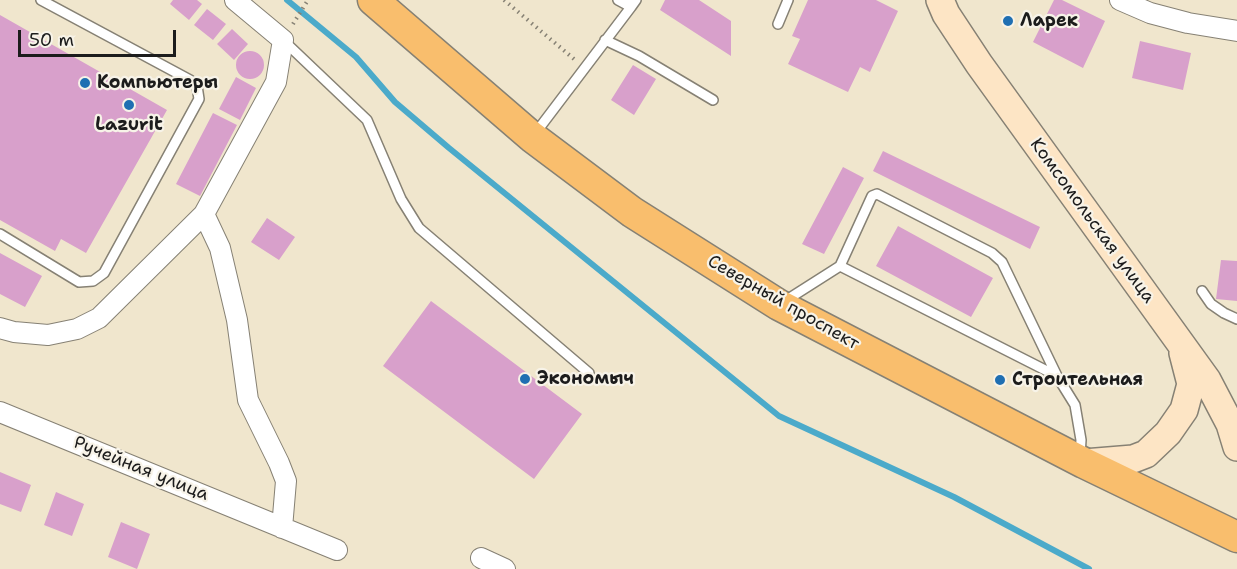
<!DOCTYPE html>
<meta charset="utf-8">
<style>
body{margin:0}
#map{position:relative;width:1237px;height:569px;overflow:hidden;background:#f0e6cd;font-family:"Shantell Sans",sans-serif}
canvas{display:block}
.scale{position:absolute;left:18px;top:30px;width:158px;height:27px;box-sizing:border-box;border:3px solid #1c1c1c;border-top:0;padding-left:8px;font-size:18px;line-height:21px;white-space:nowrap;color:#1c1c1c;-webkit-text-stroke:4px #f7f3e8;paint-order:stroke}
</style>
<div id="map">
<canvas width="1237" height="569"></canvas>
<div class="scale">50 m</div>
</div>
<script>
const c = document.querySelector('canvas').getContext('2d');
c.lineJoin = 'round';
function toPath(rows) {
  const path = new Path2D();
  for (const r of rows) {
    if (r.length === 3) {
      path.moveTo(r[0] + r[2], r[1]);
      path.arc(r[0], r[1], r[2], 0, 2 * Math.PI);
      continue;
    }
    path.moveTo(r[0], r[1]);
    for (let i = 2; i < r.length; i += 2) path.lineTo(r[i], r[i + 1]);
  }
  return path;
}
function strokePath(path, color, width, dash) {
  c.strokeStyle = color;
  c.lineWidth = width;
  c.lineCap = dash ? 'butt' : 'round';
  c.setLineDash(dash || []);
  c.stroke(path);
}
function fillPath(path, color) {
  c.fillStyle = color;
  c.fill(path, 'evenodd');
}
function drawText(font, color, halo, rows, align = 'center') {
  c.font = font + ' "Shantell Sans",sans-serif';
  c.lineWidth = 4.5;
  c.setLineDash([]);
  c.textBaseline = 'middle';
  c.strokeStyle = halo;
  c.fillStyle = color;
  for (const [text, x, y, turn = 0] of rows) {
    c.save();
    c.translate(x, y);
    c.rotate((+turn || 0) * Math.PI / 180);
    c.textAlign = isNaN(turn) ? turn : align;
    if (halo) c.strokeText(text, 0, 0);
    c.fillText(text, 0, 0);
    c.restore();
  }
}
strokePath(toPath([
 [287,0,356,57,395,102,449,148,779,416,954,497,1089,569]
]), '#4baaca', 6);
fillPath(toPath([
 [173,0,197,0,202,4,189,20,170,4],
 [665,0,699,0,731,21,731,56,660,10],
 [808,0,876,0,898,11,870,72,860,67,848,92,788,64,800,39,792,36],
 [1054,0,1062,0,1105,21,1083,68,1033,42],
 [207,9,226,24,213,40,194,25],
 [0,15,167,110,86,253,61,239,55,251,0,220],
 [232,29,248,44,234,60,217,44],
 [1140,41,1191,53,1183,90,1132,78],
 [250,65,14],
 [633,65,656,79,634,115,611,100],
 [236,77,256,88,240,120,219,109],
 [213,113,237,125,200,196,176,184],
 [883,151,1040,227,1030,249,873,171],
 [843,167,864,178,824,254,802,244],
 [267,218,295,237,279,260,251,242],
 [898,226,993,278,971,317,876,266],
 [0,253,42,276,25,307,0,294],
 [1221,260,1237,261,1237,301,1216,299],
 [431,301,582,414,534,479,383,366],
 [0,472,31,485,21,512,0,504],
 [56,492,84,504,72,536,44,525],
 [121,522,150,534,137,569,108,557]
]), '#d8a0cb');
const service = toPath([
 [618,0,631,7,636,0],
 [778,24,788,0],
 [605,40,639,56,713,100],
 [285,42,367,120,401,199,419,228,589,373],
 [534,135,631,7,630,0],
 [0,234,79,282,93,281,104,273,199,99,197,86,190,80,41,0],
 [840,266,1057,376],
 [1202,291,1211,304,1224,313,1237,319],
 [785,301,840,266,872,196,877,194,992,253,1002,262,1057,376,1075,405,1081,440,1080,455]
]);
const minor = toPath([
 [1120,0,1150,13,1188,23,1237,31],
 [204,214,220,248,237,320,248,400,279,463,286,481,282,528],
 [0,328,14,332,48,335,77,329,99,318,204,214,276,82,283,40,235,0],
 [0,412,337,550],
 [481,558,505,569]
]);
const secondary = toPath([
 [940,0,946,14,979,64,1207,380,1230,424,1237,447],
 [1084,463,1133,459,1146,454,1168,433,1184,410,1191,384,1183,353]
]);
const primary = toPath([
 [373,0,532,137,632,212,779,305,1084,463,1237,537]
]);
strokePath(service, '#868174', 12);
strokePath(minor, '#868174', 22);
strokePath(secondary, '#868174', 30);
strokePath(primary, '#868174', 33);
strokePath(toPath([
 [504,0,574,59],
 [293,24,308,0]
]), '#868174', 4, [1.5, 4.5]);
strokePath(service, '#fff', 9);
strokePath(minor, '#fff', 20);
strokePath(secondary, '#fde5c5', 27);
strokePath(primary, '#f9be6d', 30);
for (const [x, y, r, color] of [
 [1008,21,6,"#1f6fb2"],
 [85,83,6,"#1f6fb2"],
 [129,105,6,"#1f6fb2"],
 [525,379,6,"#1f6fb2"],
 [1000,380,6,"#1f6fb2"]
]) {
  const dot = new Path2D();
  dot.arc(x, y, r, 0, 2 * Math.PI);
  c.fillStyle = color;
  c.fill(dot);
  strokePath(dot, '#f7f3e8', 2);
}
drawText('bold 18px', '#1c1c1c', '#f7f3e8', [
 ["Ларек",1020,21],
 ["Компьютеры",97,83],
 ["Lazurit",129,125,"center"],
 ["Экономыч",537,379],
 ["Строительная",1012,380]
], 'left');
drawText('18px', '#1c1c1c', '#f7f3e8', [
 ["Комсомольская улица",1092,221,54],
 ["Северный проспект",783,303,30],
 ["Ручейная улица",141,469,22]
]);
</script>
